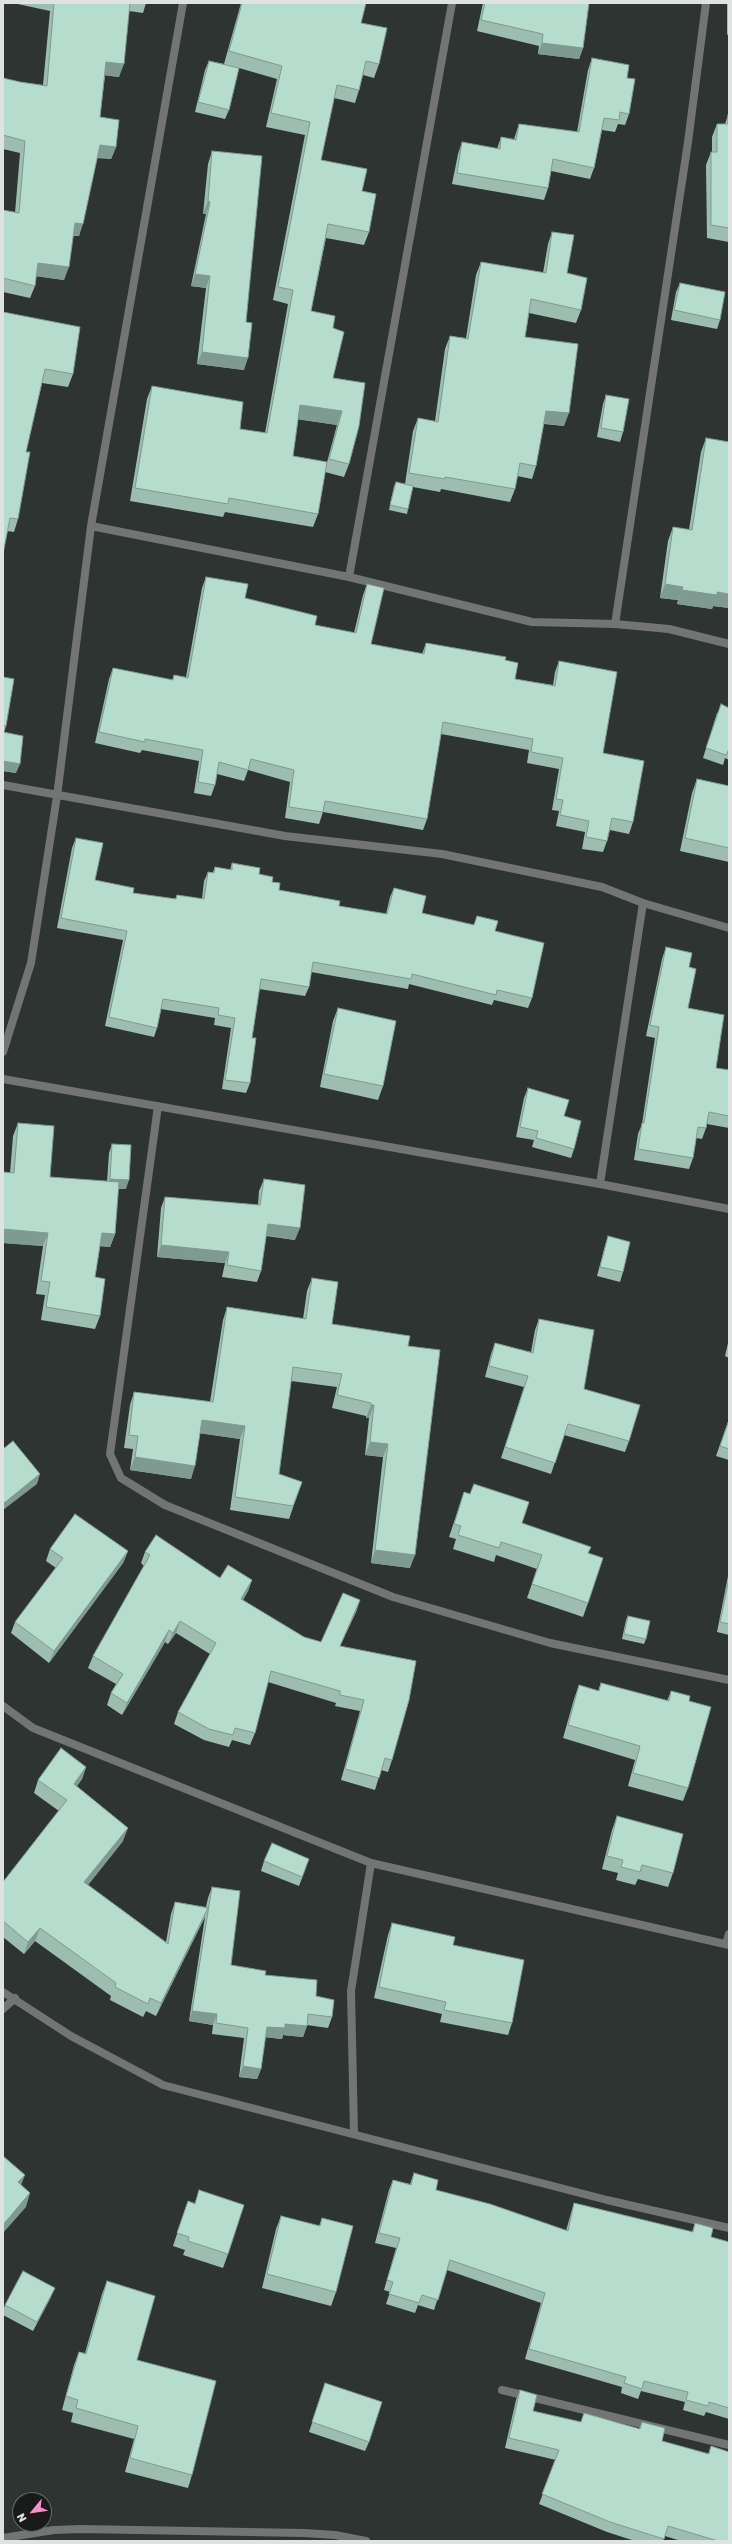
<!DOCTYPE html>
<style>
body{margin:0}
#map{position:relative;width:732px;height:2544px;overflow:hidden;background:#2e3432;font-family:Rubik,sans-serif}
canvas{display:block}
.frame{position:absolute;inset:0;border:4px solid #dee2e1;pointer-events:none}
.north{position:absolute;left:12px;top:2492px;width:40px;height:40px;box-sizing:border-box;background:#181b1a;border:1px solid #676b6a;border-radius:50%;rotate:241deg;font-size:11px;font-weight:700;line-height:16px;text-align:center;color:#dee2e1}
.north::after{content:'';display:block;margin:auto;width:14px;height:18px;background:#fb8fc5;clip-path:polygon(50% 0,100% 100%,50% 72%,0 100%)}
</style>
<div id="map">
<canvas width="732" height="2544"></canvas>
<div class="frame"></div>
<div class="north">N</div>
</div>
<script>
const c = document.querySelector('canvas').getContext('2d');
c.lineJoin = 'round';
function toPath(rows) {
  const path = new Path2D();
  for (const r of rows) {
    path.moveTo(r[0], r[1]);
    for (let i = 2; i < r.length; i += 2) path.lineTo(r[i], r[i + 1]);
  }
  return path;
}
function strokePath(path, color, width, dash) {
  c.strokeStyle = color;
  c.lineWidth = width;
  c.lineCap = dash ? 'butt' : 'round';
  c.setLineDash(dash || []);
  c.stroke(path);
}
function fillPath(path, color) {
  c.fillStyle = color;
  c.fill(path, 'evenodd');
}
strokePath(toPath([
 [91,526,349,577,532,622,615,624,669,629,729,644],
 [349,577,452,3],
 [615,624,688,142,706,3],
 [3,785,285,836,442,854,602,887,643,903,729,928],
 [3,1052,31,963,57,796,91,526,183,3],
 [3,1079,600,1184,729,1209],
 [158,1106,110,1454,121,1478,165,1505,393,1597,550,1643,729,1680],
 [600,1184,643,903],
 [3,1706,33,1728,371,1863,729,1945],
 [726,1944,729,1934],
 [3,1992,71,2036,163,2085,607,2200,729,2228],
 [3,2009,15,1998],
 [354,2133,351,1991,371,1863],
 [502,2390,729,2445],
 [3,2538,54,2530,81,2529,304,2533,335,2535,366,2541]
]), '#727574', 8);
fillPath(toPath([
 [13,3,146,3,143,13,129,11,119,77,105,75,100,117,116,147,111,159,97,158,79,236,73,236,64,280,36,276,35,286,30,298,3,292,3,210,15,213,20,153,3,149,3,78,20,82,43,85,50,11],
 [241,3,366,3,361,23,379,64,374,78,363,75,359,90,355,103,334,98,321,160,362,191,369,232,364,245,326,238,311,311,333,328,333,378,365,383,349,464,344,477,325,472,318,514,313,527,225,512,223,517,130,501,147,399,152,386,240,429,265,433,288,304,273,300,305,135,266,127,277,79,239,68,229,110,225,119,195,112,205,70,209,61,224,64],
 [298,419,337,425,326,466,293,456],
 [483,3,589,3,583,48,579,59,538,54,539,46,477,31],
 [727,3,729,3,729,35,727,35],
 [592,58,627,78,629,114,625,125,618,124,615,132,602,130,594,168,590,179,551,171,548,188,544,200,452,184,458,154,462,142,497,149,501,137,514,139,519,124,577,132,588,70],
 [728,115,729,115,729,242,707,238,706,165,711,152,712,152,712,137,717,124,725,124],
 [212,151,246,322,244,370,197,364,206,288,191,286,206,214,203,214,208,164],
 [552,232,581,310,576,323,529,313,525,337,564,426,544,424,536,466,532,479,517,476,515,489,510,502,441,489,440,492,413,487,408,509,407,514,389,510,394,486,396,482,405,484,413,431,418,418,435,421,445,349,450,336,466,338,476,275,481,262,543,273,548,244],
 [680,283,720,320,717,329,671,320,676,292],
 [3,312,73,374,68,387,42,383,26,452,18,519,14,532,7,531],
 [606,395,623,432,620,442,597,437,603,404],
 [706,438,729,442,729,608,713,606,712,609,677,604,678,600,660,598,668,541,673,527,689,530,701,452],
 [206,577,245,598,315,625,354,633,363,595,367,584,371,644,422,654,426,643,505,660,515,679,553,685,555,672,559,661,603,753,633,822,629,834,610,830,607,841,603,852,582,849,585,832,556,826,559,811,552,810,559,769,527,763,529,750,441,734,427,819,423,830,323,812,319,824,285,818,290,782,248,770,244,781,217,774,215,785,211,796,194,793,199,761,142,750,140,753,95,743,109,679,113,668,172,680,174,675,186,677,202,588],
 [3,677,6,726,4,733,16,773,3,771],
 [729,708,729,760,725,758,723,765,703,758,717,713],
 [697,779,729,786,729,862,680,851,692,793],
 [76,838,95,880,133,893,175,899,177,895,202,899,204,881,208,872,213,872,215,867,230,870,232,863,259,874,272,882,279,890,339,906,386,914,390,897,394,888,422,913,474,925,477,916,495,931,532,998,528,1008,494,1000,492,1005,409,984,408,989,311,972,309,987,305,996,259,989,252,1038,250,1083,246,1093,222,1089,231,1028,214,1025,215,1018,161,1009,157,1028,154,1037,105,1026,123,940,57,928,72,848],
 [666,947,689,967,688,1008,716,1068,729,1070,729,1128,707,1124,706,1128,702,1139,696,1138,693,1158,689,1169,634,1160,638,1134,642,1124,655,1038,646,1036,662,959],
 [338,1008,383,1086,378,1100,320,1087,333,1021],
 [528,1088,564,1116,574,1149,571,1158,532,1147,534,1140,516,1137,524,1098],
 [18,1123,50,1177,107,1182,109,1153,112,1144,126,1189,118,1189,115,1234,110,1247,100,1246,95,1277,100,1316,95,1329,41,1320,45,1295,36,1294,43,1246,3,1243,3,1172,10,1173,13,1136],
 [264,1179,295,1240,266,1236,261,1271,257,1282,222,1277,225,1263,157,1257,161,1208,165,1197,258,1205,259,1191],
 [608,1236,623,1272,620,1282,597,1276,605,1246],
 [312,1278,332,1324,408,1346,410,1568,371,1563,383,1457,365,1455,369,1418,366,1418,366,1416,332,1408,337,1387,291,1381,279,1474,302,1482,289,1519,230,1510,240,1439,200,1433,191,1479,130,1470,133,1449,124,1448,130,1405,134,1392,210,1402,223,1320,227,1307,303,1319,307,1291],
 [539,1319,584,1389,629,1441,625,1452,564,1435,551,1474,501,1458,524,1387,485,1377,491,1354,495,1343,531,1352,535,1330],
 [729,1339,729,1358,725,1356],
 [729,1419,729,1460,716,1456],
 [464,1492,522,1523,588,1553,588,1603,583,1617,527,1598,537,1569,496,1555,494,1562,453,1549,456,1539,449,1537],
 [50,1549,128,1551,123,1563,49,1663,11,1633,15,1622,56,1568,46,1561],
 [145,1552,220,1578,252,1580,248,1591,243,1600,304,1637,321,1642,360,1600,356,1612,340,1646,392,1760,388,1772,381,1770,375,1790,341,1780,360,1711,335,1706,336,1703,268,1682,255,1733,250,1745,232,1740,229,1747,204,1740,174,1724,178,1712,210,1654,176,1633,168,1644,165,1642,122,1715,107,1705,111,1693,116,1684,88,1668,93,1656,144,1566,141,1563],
 [729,1571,729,1635,717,1632],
 [628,1616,646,1639,644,1644,622,1639,626,1620],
 [601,1683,667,1701,671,1691,689,1701,688,1788,683,1801,628,1786,635,1760,563,1738,574,1699,579,1685,598,1691],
 [86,1767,82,1779,77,1786,123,1841,88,1885,166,1942,171,1914,175,1902,206,1907,208,1898,212,1887,231,1965,265,1975,316,1996,332,2017,328,2028,307,2025,303,2037,283,2035,282,2039,265,2037,261,2069,257,2079,239,2077,244,2038,212,2034,213,2025,189,2021,205,1917,156,2016,146,2011,143,2017,110,2000,111,1996,35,1941,24,1954,3,1937,3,1882,59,1811,34,1793,38,1780],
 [617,1816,673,1873,668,1887,638,1879,635,1885,616,1880,618,1873,602,1869,612,1830],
 [264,1861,306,1868,299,1886,261,1871],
 [392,1923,453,1945,512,2023,508,2035,440,2022,442,2014,374,1998,388,1935],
 [414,2173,436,2190,566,2231,571,2213,574,2203,692,2232,695,2223,711,2237,729,2242,729,2419,706,2412,704,2416,683,2410,685,2402,641,2391,638,2399,621,2393,622,2387,525,2359,541,2303,447,2270,434,2310,418,2305,415,2313,386,2304,390,2292,384,2290,396,2248,375,2243,389,2190,393,2180,410,2184],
 [199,2190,228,2254,223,2268,183,2255,185,2250,173,2246,188,2201,195,2203],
 [281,2216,319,2226,322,2218,336,2292,331,2306,262,2288,276,2229],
 [107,2281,137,2360,192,2475,188,2488,125,2472,134,2439,71,2422,73,2413,62,2410,74,2365,79,2352,85,2353,102,2294],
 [51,2297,33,2331,3,2315,3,2311,5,2305],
 [520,2390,533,2411,581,2422,584,2413,639,2429,642,2422,662,2441,708,2454,711,2446,729,2541,681,2541,665,2536,663,2541,635,2541,607,2532,539,2504,556,2460,505,2448,516,2400],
 [322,2393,369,2442,365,2451,309,2432]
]), '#9dbdb0');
fillPath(toPath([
 [729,30,729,35,727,35],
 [542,43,583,48,579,59,538,54],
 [106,62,124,64,119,77,101,75],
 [100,145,116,147,111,159,95,157],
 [208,201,210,202,206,214,203,214],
 [75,223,83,224,79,236,70,235],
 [38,263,69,267,64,280,34,276],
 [195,274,210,276,206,288,191,286],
 [202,352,248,358,244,370,197,364],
 [300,405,342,411,337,425,295,419],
 [546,411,569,413,564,426,541,423],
 [665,584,683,587,678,600,660,598],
 [682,590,717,592,729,594,729,608,713,606,712,609,677,604],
 [3,761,20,764,16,773,3,771],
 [110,1179,129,1180,126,1189,107,1188],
 [268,1224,300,1228,295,1240,264,1235],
 [3,1229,48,1233,43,1246,3,1243],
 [102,1233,115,1234,110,1247,97,1246],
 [161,1245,229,1252,225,1263,157,1257],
 [371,1405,374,1405,369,1418,366,1418],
 [202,1420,245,1426,240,1439,197,1433],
 [370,1442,388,1444,383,1457,365,1455],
 [135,1457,195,1466,191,1479,130,1470],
 [40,1474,37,1484,3,1510,3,1504],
 [375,1550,415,1555,410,1568,371,1563],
 [128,1551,123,1563,49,1663,54,1651],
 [252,1580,248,1591,237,1611,241,1599],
 [360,1600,356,1612,335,1657,340,1646],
 [180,1621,176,1633,168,1644,173,1633],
 [169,1630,165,1642,122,1715,127,1703],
 [86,1767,82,1779,69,1797,74,1784],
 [128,1828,123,1841,80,1895,84,1882],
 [208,1908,203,1920,156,2016,161,2003],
 [40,1928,35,1941,24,1954,28,1942],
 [192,2011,217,2014,213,2025,189,2021],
 [285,2024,307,2026,303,2037,283,2035,282,2039,263,2037,267,2027],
 [243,2066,261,2069,257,2079,239,2077],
 [25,2175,20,2188,18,2182],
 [30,2193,26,2207,3,2233,3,2225],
 [55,2288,51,2297,33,2331,37,2322]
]), '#7f9a90');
const building = toPath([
 [54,3,130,3,124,64,106,62,100,117,119,120,116,147,100,145,83,224,75,223,69,267,38,263,35,286,3,278,3,210,19,213,25,141,3,135,3,78,20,82,47,86,54,3],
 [242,3,366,3,361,23,387,28,379,64,366,61,359,90,337,85,321,160,367,169,362,191,376,194,369,232,328,224,311,311,335,316,333,328,344,332,333,378,365,383,359,426,349,464,329,459,342,411,300,405,293,456,327,462,318,514,229,498,228,504,135,488,152,386,243,402,240,429,267,433,293,290,278,287,310,122,271,113,282,66,229,51,242,3],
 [485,3,589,3,583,48,542,43,543,34,481,20,485,3],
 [592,58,629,65,627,78,635,79,629,114,620,112,619,120,604,118,594,168,553,159,548,188,457,173,462,142,500,149,501,137,516,140,519,124,579,132,592,58],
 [209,61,239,68,229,110,198,102,209,61],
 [728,115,729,115,729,228,711,225,711,152,717,152,717,124,728,124,728,115],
 [212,151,262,156,246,322,252,323,248,358,202,352,210,276,195,274,210,202,208,201,212,151],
 [552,232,574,235,567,273,587,278,581,310,531,299,525,337,578,344,569,413,546,411,536,466,520,463,515,489,445,477,445,479,409,473,418,418,438,422,450,336,468,339,481,262,546,273,552,232],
 [680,283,725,292,720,320,674,310,680,283],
 [3,312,80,327,73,374,45,369,26,452,30,452,18,519,10,518,3,554,3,312],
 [606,395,629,399,623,432,601,428,606,395],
 [706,438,729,442,729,594,717,592,717,595,682,590,683,587,665,584,673,527,692,530,706,438],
 [396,482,413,486,408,509,390,505,396,482],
 [206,577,248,584,245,598,317,616,315,625,356,633,367,584,384,588,371,644,424,654,426,643,506,657,505,660,518,663,515,679,555,686,559,661,617,672,603,753,644,761,633,822,612,818,607,841,586,837,589,821,560,815,563,800,556,799,563,758,531,752,533,739,443,722,427,819,325,801,323,812,289,807,294,770,251,759,248,770,219,762,215,785,198,782,203,750,145,739,145,742,99,732,113,668,173,680,174,675,188,678,206,577],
 [3,677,14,679,6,726,3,725,3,677],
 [721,704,729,708,729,749,726,755,706,748,721,704],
 [3,732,23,736,20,764,3,761,3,732],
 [697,779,729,786,729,848,685,838,697,779],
 [76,838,103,843,95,880,134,888,133,893,176,899,177,895,204,899,208,872,214,873,215,867,232,870,232,863,260,868,259,874,273,877,272,882,280,883,279,890,340,901,339,906,387,914,394,888,426,896,422,913,474,925,477,916,498,921,495,931,544,943,532,998,497,990,496,995,412,974,411,979,313,962,309,987,261,979,252,1038,256,1038,250,1083,225,1080,235,1018,218,1015,219,1008,163,999,157,1028,109,1017,127,931,61,918,76,838],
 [666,947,692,953,689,967,696,969,688,1008,724,1015,716,1068,729,1070,729,1116,709,1112,706,1128,698,1127,693,1158,638,1149,642,1123,644,1123,659,1027,650,1025,666,947],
 [338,1008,396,1021,383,1086,324,1074,338,1008],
 [528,1088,569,1100,564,1116,581,1121,574,1149,536,1138,538,1131,520,1127,528,1088],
 [18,1123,54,1126,50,1177,119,1182,115,1234,102,1233,95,1277,105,1279,100,1316,46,1307,50,1282,41,1281,48,1233,3,1229,3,1172,14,1173,18,1123],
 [112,1144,131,1145,129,1180,110,1179,112,1144],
 [264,1179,305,1185,300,1228,268,1224,261,1271,227,1265,229,1252,161,1245,165,1197,260,1205,264,1179],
 [608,1236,630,1242,623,1272,600,1267,608,1236],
 [312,1278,338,1282,332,1324,410,1336,408,1346,440,1350,415,1555,375,1550,388,1444,370,1442,374,1405,371,1405,371,1403,337,1395,342,1374,293,1367,279,1474,302,1482,293,1506,235,1497,245,1426,202,1420,195,1466,135,1457,138,1436,129,1435,134,1392,213,1402,227,1307,306,1319,312,1278],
 [539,1319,594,1330,584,1389,640,1405,629,1441,568,1424,555,1463,505,1447,528,1376,489,1366,495,1343,533,1353,539,1319],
 [729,1420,729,1449,720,1446,729,1420],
 [13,1441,40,1474,3,1504,3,1449,13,1441],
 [474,1484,529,1502,522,1523,591,1547,588,1553,603,1558,588,1603,532,1584,542,1555,501,1542,499,1548,458,1535,461,1526,454,1524,464,1492,470,1494,474,1484],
 [75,1514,128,1551,54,1651,15,1622,63,1558,50,1549,75,1514],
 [156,1535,220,1578,228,1565,252,1580,241,1599,304,1637,321,1642,343,1593,360,1600,340,1646,416,1661,409,1700,392,1760,385,1758,379,1778,345,1769,364,1700,340,1695,340,1691,271,1671,255,1733,235,1728,233,1735,209,1729,178,1712,216,1643,180,1621,173,1633,169,1630,127,1703,111,1693,123,1674,93,1656,150,1555,145,1552,156,1535],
 [729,1579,729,1624,720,1622,729,1579],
 [628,1616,650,1621,646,1639,624,1634,628,1616],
 [601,1683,669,1701,671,1691,690,1696,689,1701,711,1707,688,1788,633,1773,640,1746,568,1725,579,1685,599,1691,601,1683],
 [61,1748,86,1767,74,1784,128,1828,84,1882,168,1944,175,1902,208,1908,161,2003,150,1998,148,2004,115,1987,116,1983,40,1928,28,1942,3,1921,3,1882,67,1800,38,1780,61,1748],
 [617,1816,683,1834,673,1873,642,1865,640,1872,621,1867,623,1860,607,1856,617,1816],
 [272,1843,309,1859,302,1877,264,1861,272,1843],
 [212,1887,240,1891,231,1965,266,1971,265,1975,317,1980,316,1996,334,2000,332,2017,308,2014,307,2026,285,2024,285,2028,267,2027,261,2069,243,2066,248,2028,216,2023,217,2014,192,2011,212,1887],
 [392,1923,455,1937,453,1945,524,1960,512,2023,444,2010,446,2002,379,1987,392,1923],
 [3,2156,25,2175,18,2182,30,2193,3,2225,3,2156],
 [414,2173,438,2180,436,2190,490,2204,568,2231,574,2203,693,2232,695,2223,713,2228,711,2237,729,2242,729,2408,709,2402,708,2406,686,2400,688,2392,644,2381,642,2389,624,2383,626,2377,529,2349,545,2293,450,2260,438,2300,422,2295,419,2303,389,2294,393,2282,387,2280,400,2238,379,2233,393,2180,411,2185,414,2173],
 [199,2190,244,2205,228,2254,188,2241,189,2237,177,2233,188,2201,195,2204,199,2190],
 [281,2216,320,2226,322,2218,353,2226,336,2292,267,2274,281,2216],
 [23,2271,55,2288,37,2322,5,2305,23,2271],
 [107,2281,155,2296,137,2360,216,2381,192,2475,130,2458,138,2426,76,2408,78,2400,66,2396,79,2352,86,2354,107,2281],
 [325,2383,382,2402,369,2442,312,2422,325,2383],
 [520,2390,537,2395,533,2411,581,2422,584,2413,640,2429,642,2422,665,2428,662,2441,709,2454,711,2446,729,2452,729,2541,718,2541,668,2526,664,2539,610,2522,542,2494,559,2450,509,2438,520,2390]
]);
fillPath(building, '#b6dccd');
strokePath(building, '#7f9a90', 1);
</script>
